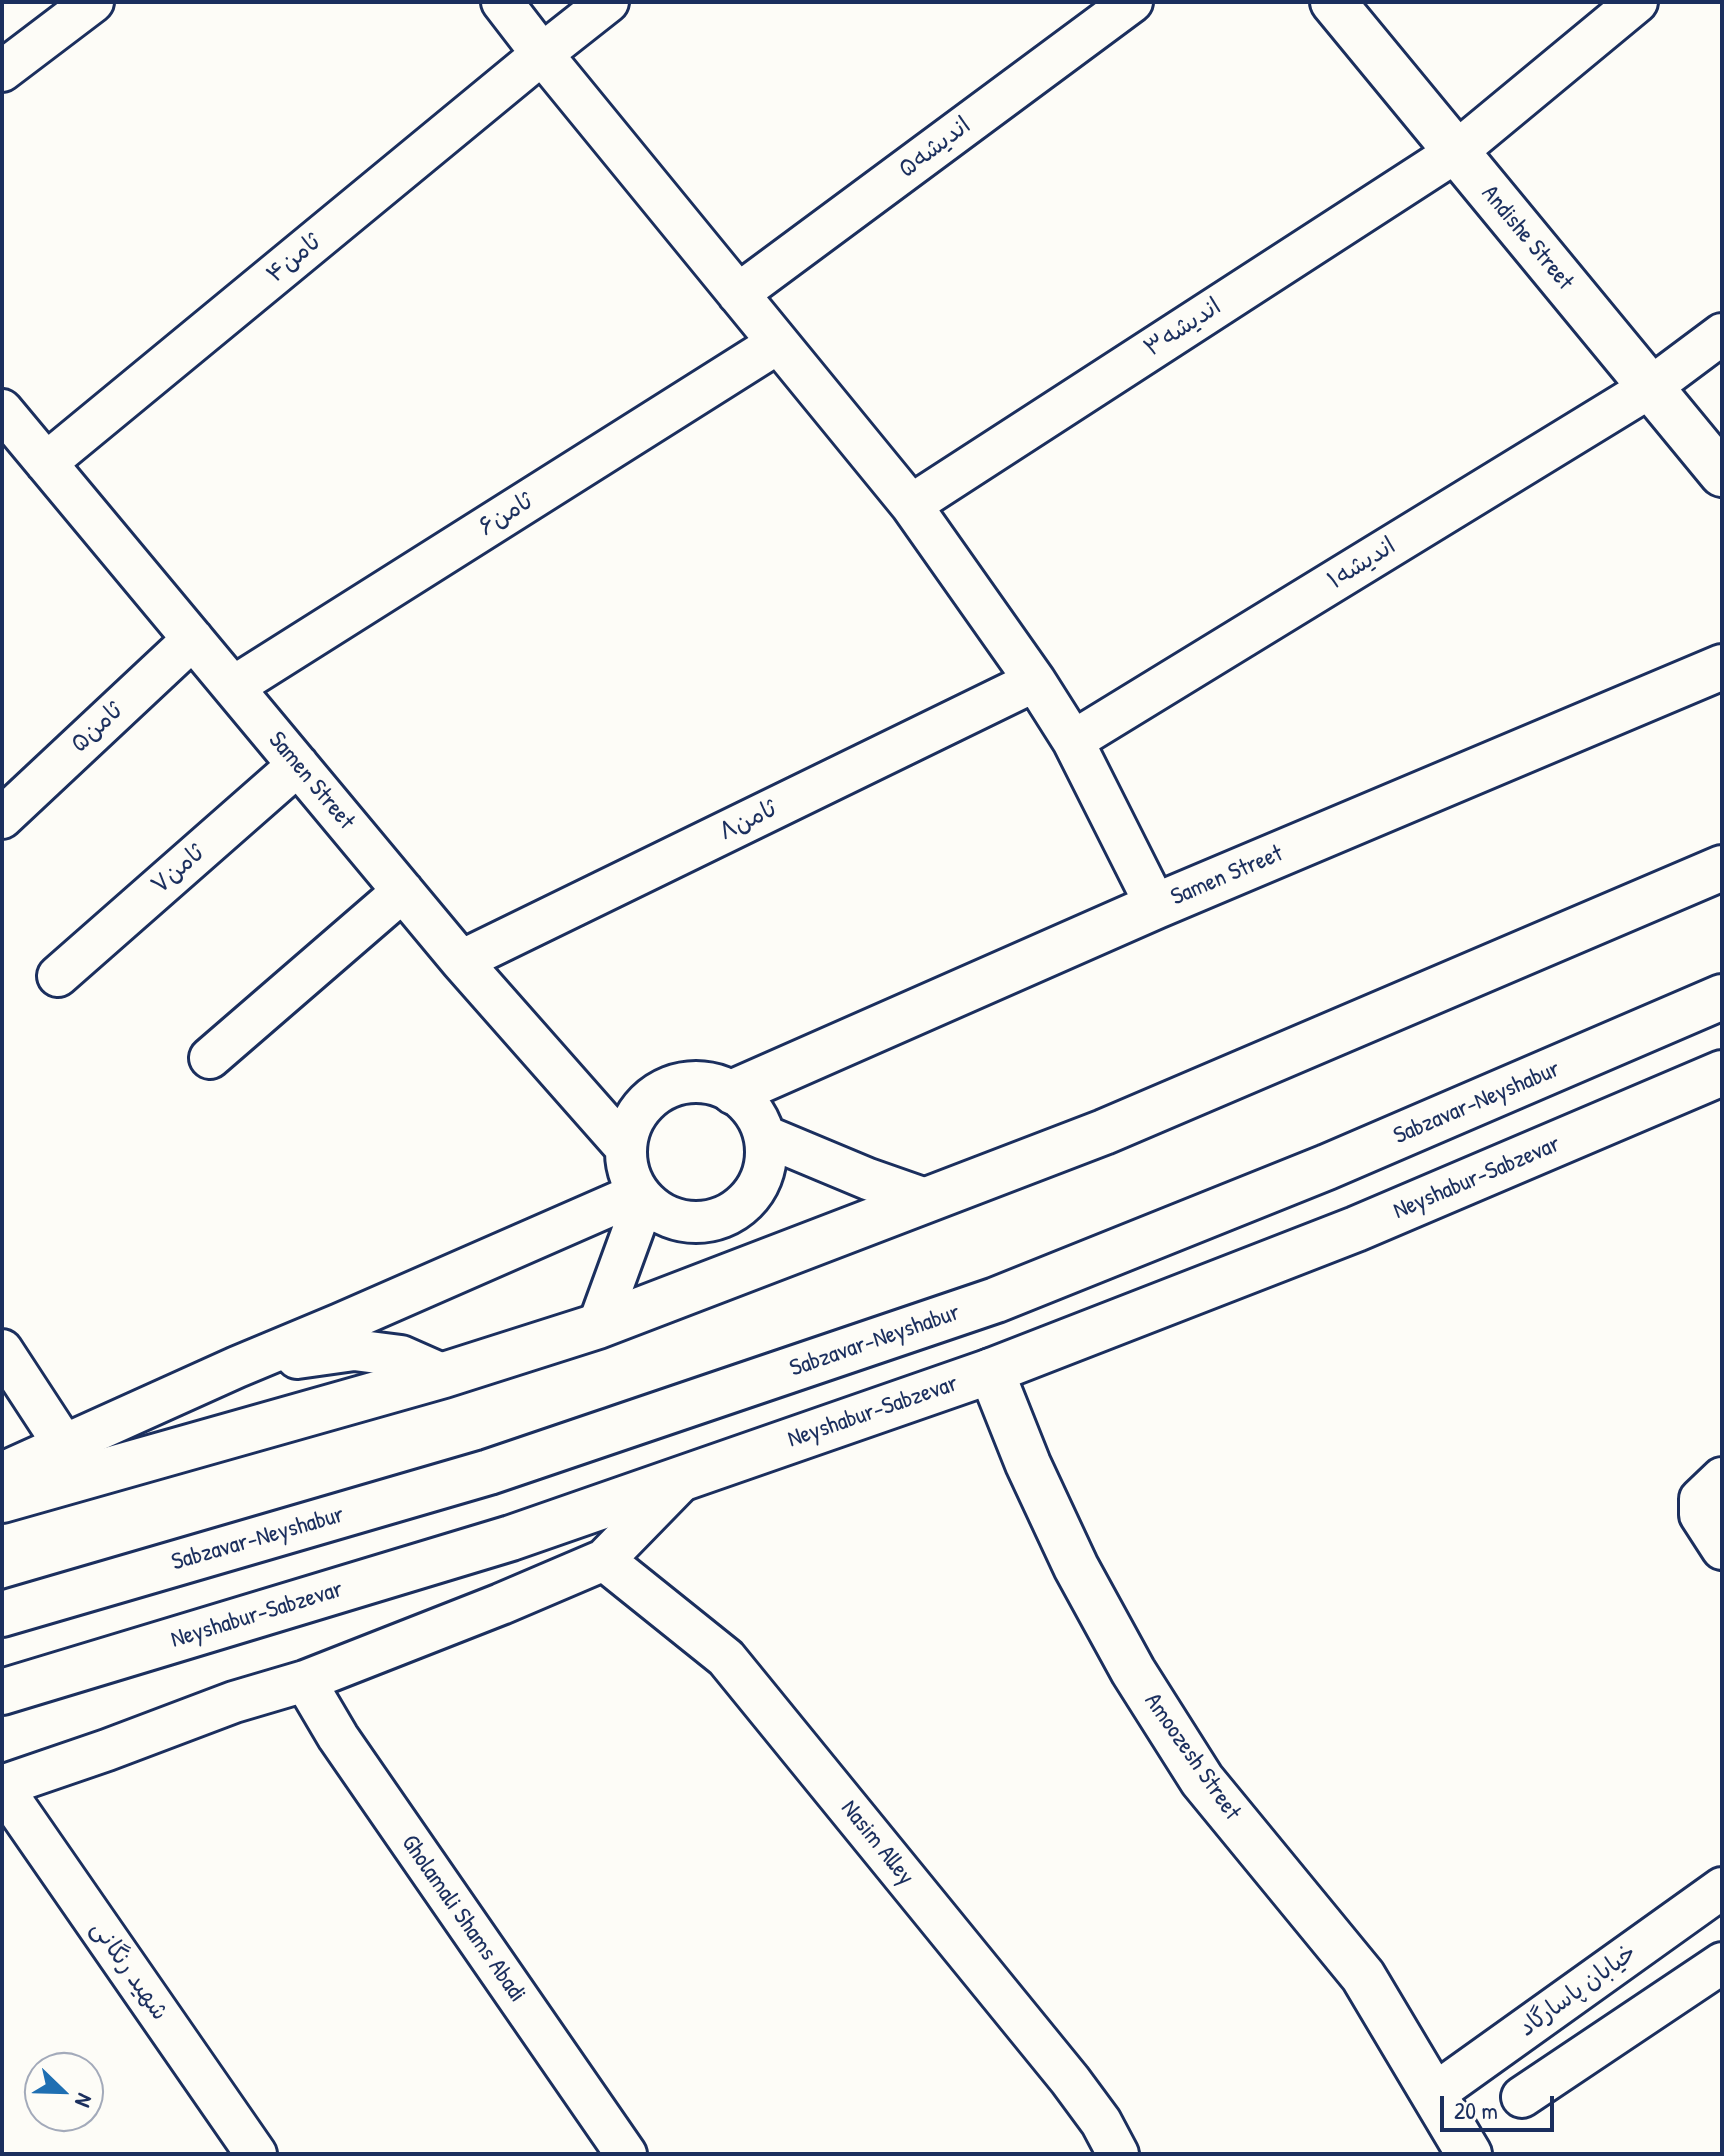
<!DOCTYPE html>
<meta charset="utf-8">
<style>
body{margin:0}
#map{position:relative;width:1724px;height:2156px;overflow:hidden;background:#fdfcf7;font-family:"Patrick Hand",sans-serif}
canvas{display:block}
.frame{position:absolute;inset:0;border:4px solid #1b2f5e;pointer-events:none}
.north{position:absolute;left:24px;top:2052px;width:80px;height:80px;box-sizing:border-box;background:#fdfcf7;border:2px solid #a3aaba;border-radius:50%;rotate:113deg;font-size:22px;font-weight:700;line-height:32px;text-align:center;color:#1b2f5e}
.north::after{content:'';display:block;margin:auto;width:28px;height:36px;background:#1f6fb2;clip-path:polygon(50% 0,100% 100%,50% 72%,0 100%)}
.scale{position:absolute;left:1440px;top:2096px;width:114px;height:36px;box-sizing:border-box;border:4px solid #1b2f5e;border-top:0;padding-left:10px;font-size:24px;line-height:28px;white-space:nowrap;color:#1b2f5e;-webkit-text-stroke:6px #fdfcf7;paint-order:stroke}
</style>
<div id="map">
<canvas width="1724" height="2156"></canvas>
<div class="frame"></div>
<div class="north">N</div>
<div class="scale">20 m</div>
</div>
<script>
const c = document.querySelector('canvas').getContext('2d');
c.lineJoin = 'round';
function toPath(rows) {
  const path = new Path2D();
  for (const r of rows) {
    if (r.length === 3) {
      path.moveTo(r[0] + r[2], r[1]);
      path.arc(r[0], r[1], r[2], 0, 2 * Math.PI);
      continue;
    }
    path.moveTo(r[0], r[1]);
    for (let i = 2; i < r.length; i += 2) path.lineTo(r[i], r[i + 1]);
  }
  return path;
}
function strokePath(path, color, width, dash) {
  c.strokeStyle = color;
  c.lineWidth = width;
  c.lineCap = dash ? 'butt' : 'round';
  c.setLineDash(dash || []);
  c.stroke(path);
}
function drawText(font, color, halo, rows, align = 'center') {
  c.font = font + ' "Patrick Hand","Playpen Sans Arabic",sans-serif';
  c.lineWidth = 8;
  c.setLineDash([]);
  c.textBaseline = 'middle';
  c.strokeStyle = halo;
  c.fillStyle = color;
  for (const [text, x, y, turn = 0] of rows) {
    c.save();
    c.translate(x, y);
    c.rotate((+turn || 0) * Math.PI / 180);
    c.textAlign = isNaN(turn) ? turn : align;
    if (halo) c.strokeText(text, 0, 0);
    c.fillText(text, 0, 0);
    c.restore();
  }
}
const minor = toPath([
 [502,2,542,54,911,505,1035,681,1073,741,1156,906],
 [2,71,93,2],
 [738,294,1132,2],
 [2,410,461,961,626,1148],
 [46,463,542,54,608,2],
 [911,505,1456,152,1637,2],
 [233,687,778,343],
 [1073,741,1651,387,1722,334],
 [2,818,193,639],
 [461,961,1035,681],
 [58,976,298,765],
 [210,1058,403,891],
 [696,1152,70],
 [765,1136,868,1179,928,1200],
 [598,1326,644,1200],
 [2,1350,64,1445],
 [297,1358,354,1350,401,1356,444,1375],
 [2,1473,237,1367,340,1324,639,1193],
 [1722,1478,1700,1499,1700,1515,1722,1549],
 [604,1560,726,1658,1070,2080,1101,2122,1118,2154],
 [305,1681,338,1737,626,2154],
 [2,1786,107,1750,234,1702,305,1681,501,1604,604,1560,681,1481],
 [2,1787,256,2154],
 [1434,2094,1722,1888],
 [1522,2097,1722,1963]
]);
const tertiary = toPath([
 [991,1371,1028,1464,1076,1567,1133,1671,1202,1780,1363,1976,1469,2154]
]);
const secondary = toPath([
 [1333,2,1722,474],
 [734,1092,1156,906,1722,667]
]);
const trunk = toPath([
 [2,1500,444,1375,598,1326,1104,1132,1722,868],
 [2,1614,489,1472,996,1300,1327,1167,1722,997],
 [2,1692,511,1538,991,1371,1356,1229,1722,1073]
]);
strokePath(minor, '#1b2f5e', 46);
strokePath(tertiary, '#1b2f5e', 50);
strokePath(secondary, '#1b2f5e', 50);
strokePath(trunk, '#1b2f5e', 50);
strokePath(minor, '#fdfcf7', 40);
strokePath(tertiary, '#fdfcf7', 44);
strokePath(secondary, '#fdfcf7', 44);
strokePath(trunk, '#fdfcf7', 44);
drawText('24px', '#1b2f5e', '#fdfcf7', [
 ["اندیشه۵",935,148,-37],
 ["Andishe Street",1527,238,50],
 ["ثامن۴",294,259,-40],
 ["اندیشه۳",1183,328,-33],
 ["ثامن۶",506,515,-32],
 ["اندیشه۱",1362,564,-32],
 ["ثامن۵",97,728,-43],
 ["Samen Street",311,781,50],
 ["ثامن۸",748,821,-26],
 ["ثامن۷",178,870,-41],
 ["Samen Street",1227,876,-23],
 ["Sabzavar-Neyshabur",1477,1103,-23],
 ["Neyshabur-Sabzevar",1477,1178,-23],
 ["Sabzavar-Neyshabur",875,1341,-19],
 ["Neyshabur-Sabzevar",873,1412,-19],
 ["Sabzavar-Neyshabur",258,1539,-16],
 ["Neyshabur-Sabzevar",257,1615,-17],
 ["Amoozesh Street",1192,1757,55],
 ["Nasim Alley",877,1843,51],
 ["Gholamali Shams Abadi",463,1919,55],
 ["شهید رنگانی",129,1971,55],
 ["خیابان پاسارگاد",1578,1991,-36]
]);
</script>
